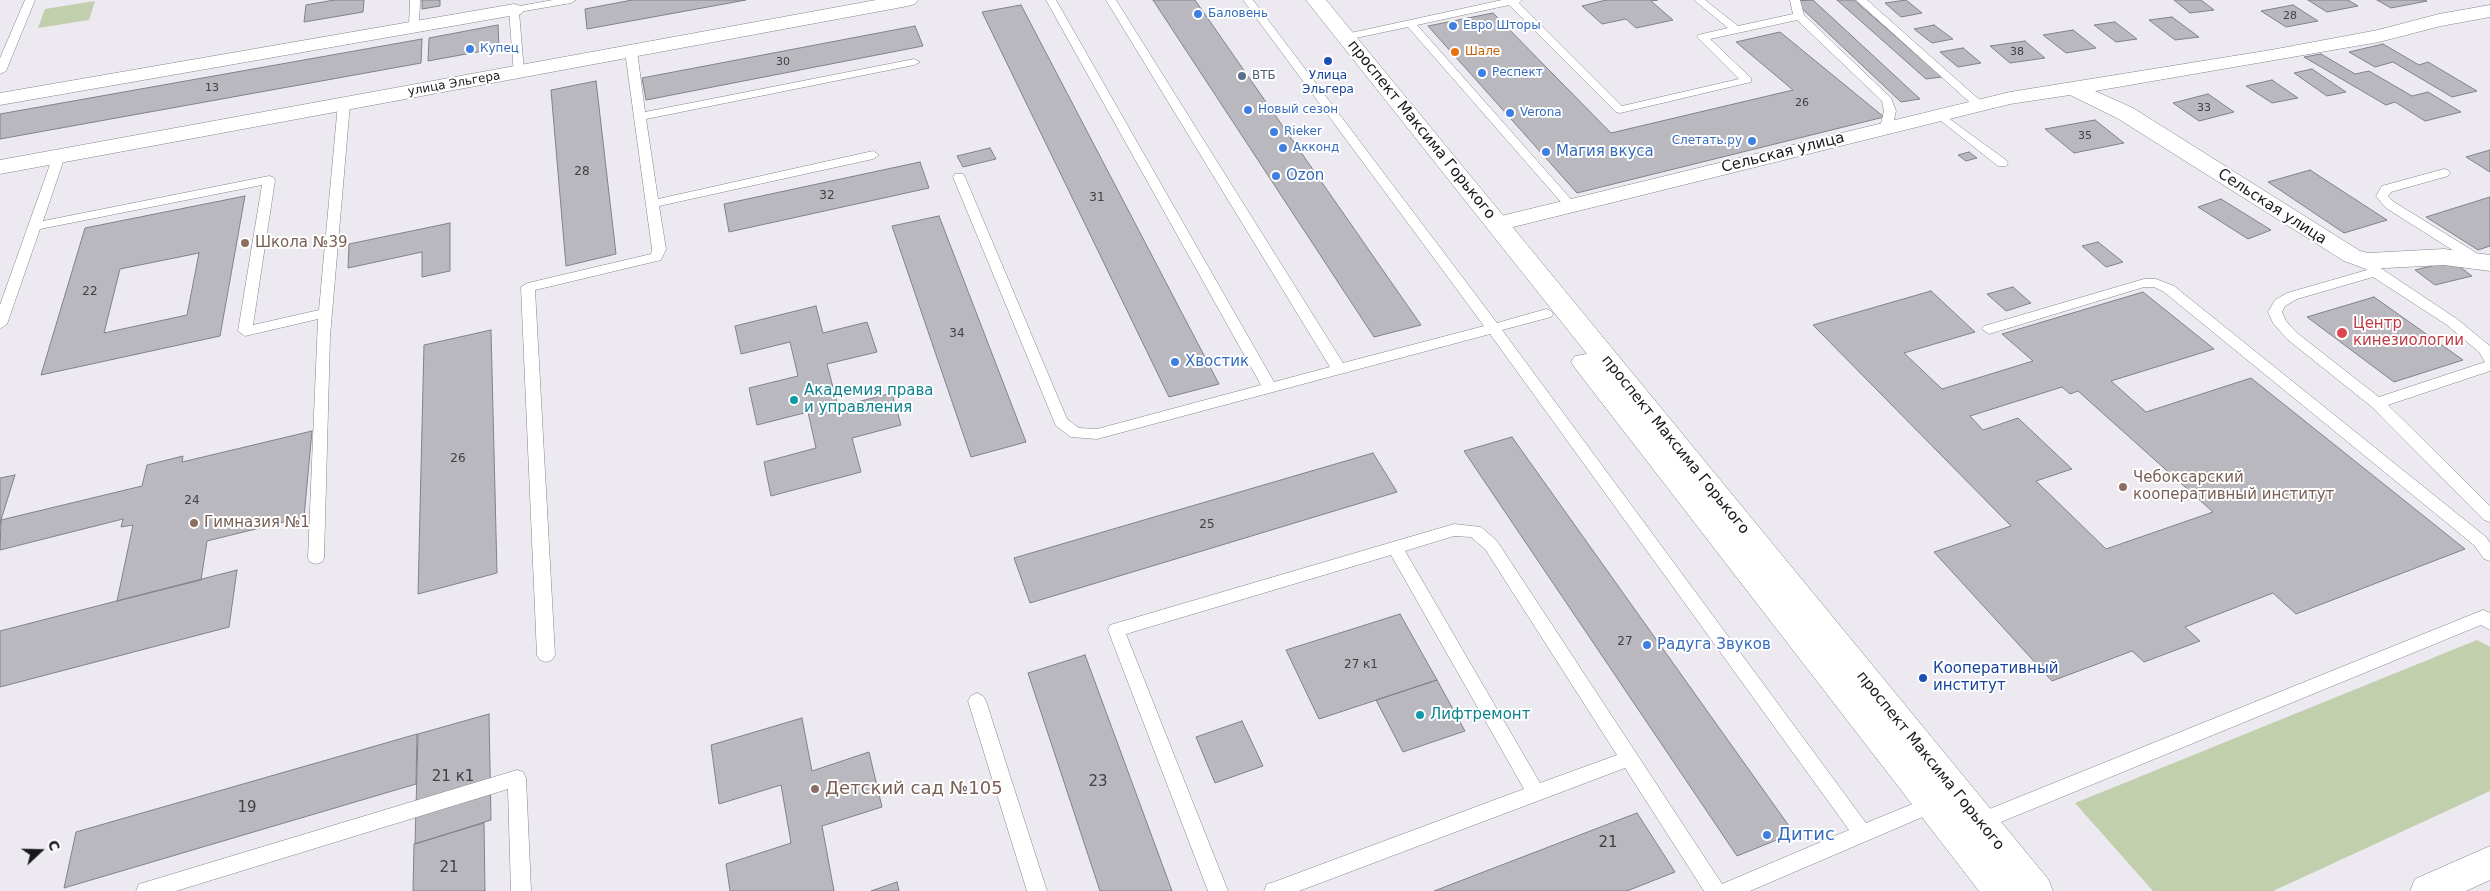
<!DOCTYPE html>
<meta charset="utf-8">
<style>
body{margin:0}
#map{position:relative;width:2490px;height:891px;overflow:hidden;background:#ece9f1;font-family:"DejaVu Sans",sans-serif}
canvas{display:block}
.north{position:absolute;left:15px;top:826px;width:50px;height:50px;-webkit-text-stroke:4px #fff;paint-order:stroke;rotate:69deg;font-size:14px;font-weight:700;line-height:20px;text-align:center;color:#19181b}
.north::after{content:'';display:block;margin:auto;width:18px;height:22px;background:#19181b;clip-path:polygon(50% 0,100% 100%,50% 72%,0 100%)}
</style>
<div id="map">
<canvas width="2490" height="891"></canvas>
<div class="north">С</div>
</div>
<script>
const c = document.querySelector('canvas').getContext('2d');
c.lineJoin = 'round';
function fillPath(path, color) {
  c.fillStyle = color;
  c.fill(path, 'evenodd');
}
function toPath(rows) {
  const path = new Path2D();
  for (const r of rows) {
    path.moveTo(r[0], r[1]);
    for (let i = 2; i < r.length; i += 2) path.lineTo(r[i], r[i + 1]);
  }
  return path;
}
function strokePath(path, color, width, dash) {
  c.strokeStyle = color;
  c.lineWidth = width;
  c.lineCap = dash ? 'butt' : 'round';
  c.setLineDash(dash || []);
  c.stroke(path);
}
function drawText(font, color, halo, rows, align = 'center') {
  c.font = font + ' "DejaVu Sans",sans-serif';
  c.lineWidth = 4;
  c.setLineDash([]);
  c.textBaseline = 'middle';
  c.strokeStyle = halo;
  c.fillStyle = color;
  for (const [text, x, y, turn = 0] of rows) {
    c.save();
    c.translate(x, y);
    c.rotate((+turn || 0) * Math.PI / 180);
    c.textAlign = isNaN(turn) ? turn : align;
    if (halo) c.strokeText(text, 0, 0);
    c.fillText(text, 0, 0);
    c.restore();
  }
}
fillPath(toPath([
 [95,1,89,20,38,28,45,9],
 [2477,640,2490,647,2490,791,2273,891,2153,891,2075,803]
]), '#c1cfac');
const building = toPath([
 [334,0,364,0,363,12,304,22,306,5,334,0],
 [422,0,440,0,440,6,422,9,422,0],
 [632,0,746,0,587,29,585,9,632,0],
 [1153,0,1195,0,1421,325,1374,337,1153,0],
 [1606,0,1658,0,1651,1,1673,20,1636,28,1626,19,1602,24,1582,6,1606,0],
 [1813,0,1920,99,1901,102,1794,1,1813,0],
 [1837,0,1854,0,1942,77,1926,79,1837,0],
 [1906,0,1922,13,1901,17,1885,3,1906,0],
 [2174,0,2201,0,2214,10,2190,13,2174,0],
 [2308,0,2348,0,2358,6,2327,12,2308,0],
 [2377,0,2425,0,2427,1,2391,8,2377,0],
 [1021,5,1219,384,1169,397,982,12,1021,5],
 [2293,5,2318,21,2286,27,2261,11,2293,5],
 [1493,13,1611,133,1793,90,1736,42,1780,32,1884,117,1577,193,1428,26,1493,13],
 [2172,17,2199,37,2175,40,2149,20,2172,17],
 [2115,22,2137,39,2116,42,2094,25,2115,22],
 [498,25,499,48,428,61,429,38,498,25],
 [1934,25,1953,39,1932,43,1914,29,1934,25],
 [915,26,923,46,646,100,642,78,915,26],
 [2073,30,2096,48,2066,53,2043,35,2073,30],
 [422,39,421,63,0,139,0,114,422,39],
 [2025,41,2045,58,2010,63,1990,46,2025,41],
 [2383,44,2419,65,2428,62,2477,91,2452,97,2393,62,2375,67,2349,52,2383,44],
 [1963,48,1981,63,1958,67,1940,52,1963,48],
 [2321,54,2355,74,2369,71,2412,96,2428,92,2461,112,2425,121,2395,102,2386,105,2304,57,2321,54],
 [2312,69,2346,92,2327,96,2294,73,2312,69],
 [2272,80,2298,98,2272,103,2246,86,2272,80],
 [596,81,616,254,566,266,551,90,596,81],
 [2208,94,2234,112,2199,121,2173,103,2208,94],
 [2095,120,2124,143,2074,153,2045,129,2095,120],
 [990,148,996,159,963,167,957,156,990,148],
 [2490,150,2490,172,2466,157,2490,150],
 [1969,152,1977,158,1966,161,1958,155,1969,152],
 [920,162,929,188,729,232,724,204,920,162],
 [2310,170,2387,220,2344,233,2268,182,2310,170],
 [245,196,220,336,41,375,85,228,245,196],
 [199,253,187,315,104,333,120,269,199,253],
 [2490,197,2490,246,2478,250,2426,217,2490,197],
 [2221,199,2271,230,2248,239,2198,207,2221,199],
 [939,216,1026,442,971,457,892,226,939,216],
 [450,223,450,271,422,277,422,252,348,268,349,244,450,223],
 [2098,242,2123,262,2106,267,2082,246,2098,242],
 [2452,261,2472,276,2435,285,2415,270,2452,261],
 [2013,287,2031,303,2006,311,1987,294,2013,287],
 [1931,291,1975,332,1904,353,1942,389,2033,361,2002,334,2143,292,2214,349,2111,381,2146,412,2251,378,2465,549,2296,614,2273,593,2185,627,2200,641,2144,662,2132,651,2052,681,1934,552,2011,526,1813,325,1931,291],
 [2062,387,2070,394,2078,391,2213,512,2106,549,2036,481,2072,469,2018,418,1983,430,1970,416,2062,387],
 [2374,297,2463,360,2394,382,2307,317,2374,297],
 [816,306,823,333,867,322,877,352,827,364,838,407,892,393,901,425,852,438,861,472,771,496,764,462,816,448,808,412,757,425,749,388,798,376,790,342,741,354,735,326,816,306],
 [491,330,497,573,418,594,424,345,491,330],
 [312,431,304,517,207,541,201,580,117,601,133,525,121,527,123,519,0,550,1,520,142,486,147,465,183,456,182,462,312,431],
 [1512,437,1794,833,1737,856,1464,451,1512,437],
 [1373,453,1397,492,1030,603,1014,558,1373,453],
 [15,475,1,520,0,525,0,478,15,475],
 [237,570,229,627,0,687,0,631,237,570],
 [1400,614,1437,680,1319,719,1286,650,1400,614],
 [1085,655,1172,891,1100,891,1028,673,1085,655],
 [1437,680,1465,731,1403,752,1376,700,1437,680],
 [489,714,491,820,415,844,418,734,489,714],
 [802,718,812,771,869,752,882,807,822,826,834,891,730,891,726,864,791,843,781,785,719,804,711,745,802,718],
 [1242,721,1263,766,1215,783,1196,737,1242,721],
 [417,734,416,784,64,888,76,832,417,734],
 [1637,813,1675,872,1627,891,1434,891,1637,813],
 [484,823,485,891,413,891,414,844,484,823],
 [897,882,899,891,871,891,897,882]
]);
fillPath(building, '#bab8bf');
strokePath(building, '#838188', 1);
const lane = toPath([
 [25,0,35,0,6,71,0,74,0,58,25,0],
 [410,0,420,0,419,27,414,30,409,27,410,0],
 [553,0,576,0,571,3,519,12,524,72,522,74,514,74,509,10,514,7,553,0],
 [1046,0,1056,0,1274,382,1330,367,1106,0,1116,0,1343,363,1484,326,1243,0,1253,0,1497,323,1546,309,1551,311,1553,314,1551,317,1502,330,1866,823,1932,796,1939,798,1941,804,1939,810,1750,891,1704,891,1625,768,1299,891,1264,891,1267,884,1274,882,1524,789,1391,555,1126,634,1228,891,1208,891,1108,630,1110,625,1454,524,1481,527,1497,541,1722,884,1849,830,1490,334,1097,439,1071,437,1056,426,953,177,955,174,963,174,965,177,1067,419,1079,428,1097,429,1261,385,1046,0],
 [1454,536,1471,537,1485,549,1617,755,1540,783,1405,551,1454,536],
 [1502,0,1522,0,1519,3,1622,106,1739,79,1697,37,1698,35,1728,28,1694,0,1705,0,1738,26,1793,14,1790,0,1800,0,1804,15,1891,98,1896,111,1892,128,1886,132,1880,128,1884,111,1882,101,1797,20,1710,39,1751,78,1751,82,1620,113,1616,112,1509,5,1417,25,1577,206,1571,210,1567,209,1408,27,1346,40,1341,37,1346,34,1502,0],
 [1856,0,1867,0,1983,103,1983,107,1975,107,1856,0],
 [631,48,637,51,645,112,914,59,920,62,914,65,646,119,658,199,873,151,879,155,873,159,659,206,666,249,661,260,535,290,555,655,552,660,546,662,540,660,537,655,521,287,528,283,651,254,652,249,625,51,631,48],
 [344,101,350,104,330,336,324,558,322,562,316,564,310,562,308,558,318,319,245,336,238,331,262,185,40,229,7,324,0,329,0,305,53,156,59,152,65,156,43,221,269,176,273,177,275,180,253,325,319,310,338,104,344,101],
 [1940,112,2006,160,2008,163,2006,166,1998,166,1936,117,1934,115,1940,112],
 [2444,169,2448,170,2450,173,2448,176,2391,192,2388,196,2394,202,2483,257,2485,260,2483,263,2473,263,2386,208,2376,196,2382,186,2444,169],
 [2370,261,2457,319,2490,346,2490,371,2388,405,2490,506,2490,522,2484,520,2372,407,2287,339,2273,323,2268,312,2275,300,2287,293,2367,270,2363,265,2370,261],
 [2373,277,2447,325,2479,352,2485,362,2379,397,2297,333,2286,321,2282,312,2285,306,2297,299,2373,277],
 [2144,279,2156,279,2174,286,2486,537,2490,543,2490,561,2484,559,2474,545,2164,292,2154,287,2144,287,1989,334,1982,329,1984,326,2144,279],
 [2483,610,2490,613,2490,630,2481,625,1979,831,1972,828,1970,822,1972,816,2483,610],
 [977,693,983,696,986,701,1047,891,1027,891,968,701,971,696,977,693],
 [517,770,523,772,526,778,531,891,511,891,508,789,176,891,136,891,139,884,146,882,517,770]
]);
const street = toPath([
 [514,4,521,6,524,10,521,14,0,105,0,93,514,4],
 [2490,5,2490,17,2441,26,2379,42,2095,91,2133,108,2360,251,2368,253,2444,249,2490,255,2490,271,2444,265,2366,269,2344,261,2117,118,2070,95,2010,104,1497,231,1489,229,1485,224,1489,219,1497,217,2010,92,2271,50,2378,30,2439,14,2490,5],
 [2490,846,2490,880,2466,891,2410,891,2415,879,2490,846]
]);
const secondary = toPath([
 [876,0,918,0,915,4,908,6,0,174,0,160,876,0],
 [1306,0,1326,0,2048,879,2053,891,1979,891,1575,368,1571,362,1575,356,1587,354,1306,0]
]);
strokePath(lane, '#86848b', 1);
strokePath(street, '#86848b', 1);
strokePath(secondary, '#86848b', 1);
fillPath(lane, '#fff');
fillPath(street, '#fff');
fillPath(secondary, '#fff');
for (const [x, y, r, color] of [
 [1198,14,5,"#3f7fe0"],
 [1453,26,5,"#3f7fe0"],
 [470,49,5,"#3f7fe0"],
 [1455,52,5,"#e8710a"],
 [1328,61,5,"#1a4fb4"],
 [1482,73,5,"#3f7fe0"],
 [1242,76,5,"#5c6f8a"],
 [1248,110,5,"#3f7fe0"],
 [1510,113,5,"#3f7fe0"],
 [1274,132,5,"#3f7fe0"],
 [1752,141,5,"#3f7fe0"],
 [1283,148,5,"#3f7fe0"],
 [1546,152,5,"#3f7fe0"],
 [1276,176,5,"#3f7fe0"],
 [245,243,5,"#8d6e63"],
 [2342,333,6,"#e0444e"],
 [1175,362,5,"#3f7fe0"],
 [794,400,5,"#0f9aa8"],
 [2123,487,5,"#8d6e63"],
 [194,523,5,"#8d6e63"],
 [1647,645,5,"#3f7fe0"],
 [1923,678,5,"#1a4fb4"],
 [1420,715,5,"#0f9aa8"],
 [815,789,5,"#8d6e63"],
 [1767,835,5,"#3f7fe0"]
]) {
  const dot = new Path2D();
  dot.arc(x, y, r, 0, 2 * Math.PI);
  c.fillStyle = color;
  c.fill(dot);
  strokePath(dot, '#fff', 2);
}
drawText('11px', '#414044', null, [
 ["28",2290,16],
 ["38",2017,52],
 ["30",783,62],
 ["13",212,88],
 ["26",1802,103],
 ["33",2204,108],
 ["35",2085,136]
]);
drawText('12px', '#366cbe', '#fff', [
 ["Баловень",1208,14],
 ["Евро Шторы",1463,26],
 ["Купец",480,49],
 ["Респект",1492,73],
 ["Новый сезон",1258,110],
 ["Verona",1520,113],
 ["Rieker",1284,132],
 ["Слетать.ру",1742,141,"right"],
 ["Акконд",1293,148]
], 'left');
drawText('12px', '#c56008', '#fff', [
 ["Шале",1465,52]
], 'left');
drawText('12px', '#4e5e75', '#fff', [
 ["ВТБ",1252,76]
], 'left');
drawText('12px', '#164399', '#fff', [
 ["Улица",1328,76],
 ["Эльгера",1328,90]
]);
drawText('12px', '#19181b', '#fff', [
 ["улица Эльгера",454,84,-10]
]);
drawText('12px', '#414044', null, [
 ["28",582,172],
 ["32",827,196],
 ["31",1097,198],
 ["22",90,292],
 ["34",957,334],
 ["26",458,459],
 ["24",192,501],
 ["25",1207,525],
 ["27",1625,642],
 ["27 к1",1361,665]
]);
drawText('15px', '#19181b', '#fff', [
 ["проспект Максима Горького",1421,130,51],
 ["Сельская улица",1783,153,-14],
 ["Сельская улица",2272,207,33],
 ["проспект Максима Горького",1675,445,51],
 ["проспект Максима Горького",1930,761,51]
]);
drawText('15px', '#366cbe', '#fff', [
 ["Магия вкуса",1556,152],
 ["Ozon",1286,176],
 ["Хвостик",1185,362],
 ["Радуга Звуков",1657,645]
], 'left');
drawText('15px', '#785e54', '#fff', [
 ["Школа №39",255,243],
 ["Чебоксарский",2133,478],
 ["кооперативный институт",2133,495],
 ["Гимназия №1",204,523]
], 'left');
drawText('15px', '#be3a42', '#fff', [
 ["Центр",2353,324],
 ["кинезиологии",2353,341]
], 'left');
drawText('15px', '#0d838f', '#fff', [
 ["Академия права",804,391],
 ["и управления",804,408],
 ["Лифтремонт",1430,715]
], 'left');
drawText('15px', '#164399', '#fff', [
 ["Кооперативный",1933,669],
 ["институт",1933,686]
], 'left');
drawText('15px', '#414044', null, [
 ["21 к1",453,777],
 ["23",1098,782],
 ["19",247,808],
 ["21",1608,843],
 ["21",449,868]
]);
drawText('18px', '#785e54', '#fff', [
 ["Детский сад №105",825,789]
], 'left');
drawText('18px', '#366cbe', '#fff', [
 ["Дитис",1777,835]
], 'left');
</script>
